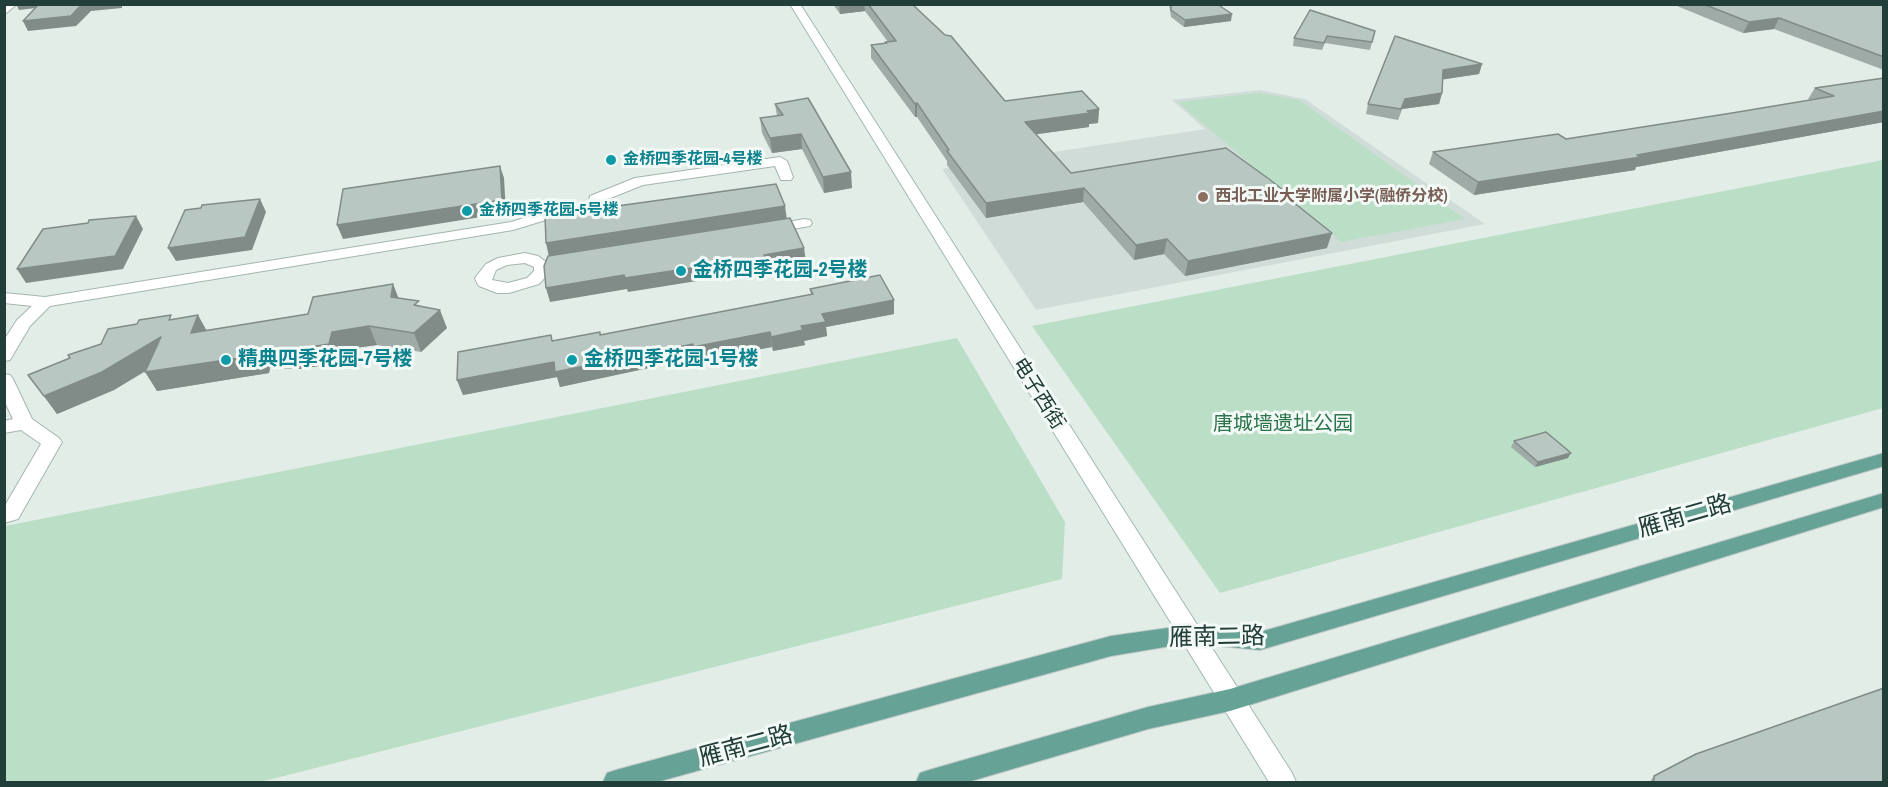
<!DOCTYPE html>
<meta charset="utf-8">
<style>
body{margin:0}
#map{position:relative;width:1888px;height:787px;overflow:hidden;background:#e2ede8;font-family:"Archivo Narrow",sans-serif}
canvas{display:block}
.frame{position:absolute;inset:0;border:6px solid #223e38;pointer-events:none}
</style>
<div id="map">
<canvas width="1888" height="787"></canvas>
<div class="frame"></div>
</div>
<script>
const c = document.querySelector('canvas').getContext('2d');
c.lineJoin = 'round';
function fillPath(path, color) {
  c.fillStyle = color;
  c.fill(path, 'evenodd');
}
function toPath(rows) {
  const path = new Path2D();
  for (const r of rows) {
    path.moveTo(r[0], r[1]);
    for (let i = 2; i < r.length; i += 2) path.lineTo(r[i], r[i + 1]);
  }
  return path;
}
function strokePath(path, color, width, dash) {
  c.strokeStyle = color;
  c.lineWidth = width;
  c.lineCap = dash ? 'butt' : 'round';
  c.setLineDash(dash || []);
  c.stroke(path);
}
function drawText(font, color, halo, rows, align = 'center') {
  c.font = font + ' "Archivo Narrow","Noto Sans SC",sans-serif';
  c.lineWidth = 6;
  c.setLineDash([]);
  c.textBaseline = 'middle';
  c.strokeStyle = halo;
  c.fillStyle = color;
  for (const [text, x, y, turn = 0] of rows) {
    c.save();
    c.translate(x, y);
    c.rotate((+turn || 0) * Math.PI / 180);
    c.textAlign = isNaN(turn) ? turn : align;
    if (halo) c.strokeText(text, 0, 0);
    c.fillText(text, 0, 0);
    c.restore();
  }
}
fillPath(toPath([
 [1259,90,1305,99,1485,224,1036,310,942,169,1205,129,1172,100]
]), '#d0dcd8');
fillPath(toPath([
 [1259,93,1299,100,1465,219,1341,242,1178,102],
 [1883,160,1883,408,1220,593,1032,326],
 [957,338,1065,522,1062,579,260,782,5,782,5,526]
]), '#bbdec6');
const street = toPath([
 [7,4,17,4,4,15,7,4],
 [780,157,787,161,793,177,791,180,781,180,775,166,643,185,603,201,604,205,599,214,582,219,562,215,513,230,50,306,30,326,10,360,4,361,4,340,17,320,32,306,4,303,4,293,45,297,511,222,561,207,581,211,588,208,590,196,635,178,780,157],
 [805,219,810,220,812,223,810,226,769,233,762,229,769,225,805,219],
 [525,253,538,256,550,265,550,272,539,284,509,293,497,293,479,286,477,283,475,278,486,264,498,258,525,253],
 [525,263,534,267,534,271,527,278,508,283,492,280,496,270,507,265,525,263],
 [4,374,10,375,13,379,32,419,59,438,62,442,18,519,4,523,4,507,41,444,21,430,4,433,4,421,13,419,4,400,4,374]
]);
const secondary = toPath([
 [790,4,800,4,1292,773,1296,782,1269,782,790,4]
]);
const primary = toPath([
 [1884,453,1884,466,1260,650,1189,643,1111,656,657,782,603,782,607,773,616,770,1111,636,1189,625,1260,632,1884,453],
 [1884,493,1884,507,1230,711,1148,729,968,782,916,782,920,773,929,770,1148,707,1230,689,1884,493]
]);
strokePath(street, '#a5b5b0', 2);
strokePath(secondary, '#a0b8b1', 2);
strokePath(primary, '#c1c9c7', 2);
fillPath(street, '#fff');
fillPath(secondary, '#fff');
fillPath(primary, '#66a296');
fillPath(toPath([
 [833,4,912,4,1005,101,1099,109,1098,123,1089,124,1089,127,1036,134,1071,173,1286,196,1327,248,1185,276,1164,254,1134,260,1083,202,986,218,947,165,947,161,917,117,915,117,871,58,871,45,885,43,885,42,888,42,865,11,840,14],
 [1169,4,1217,4,1231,21,1184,27,1171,17],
 [1672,4,1884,4,1884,70,1774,29,1743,33],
 [1375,31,1370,50,1325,43,1322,50,1293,46,1294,38],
 [1482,64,1479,74,1443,79,1442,93,1439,104,1402,109,1398,120,1366,114,1368,104],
 [1884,78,1884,122,1636,167,1635,170,1474,195,1429,164,1433,152,1566,139,1732,113,1810,100,1808,99,1815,88],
 [775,104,852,188,824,193,802,149,772,153,762,133,760,118,777,116],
 [393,284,398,298,421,306,447,328,421,352,377,345,340,350,338,363,299,369,270,368,269,373,157,391,146,371,114,390,57,414,28,375,173,319,207,330,308,314],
 [810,289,894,314,826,327,827,336,804,341,805,345,773,351,772,347,696,361,695,358,560,387,557,377,463,395,457,380,553,341,600,335,811,295],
 [1514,441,1568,458,1535,467,1511,447],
 [1654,776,1884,783,1649,783]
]), '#9eaba7');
fillPath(toPath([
 [16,4,52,4,53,6,19,10],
 [82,4,122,4,122,8,91,11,76,26,28,31,23,21],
 [839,4,864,4,865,11,840,14],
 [1232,14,1231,21,1184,27,1185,20],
 [1779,18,1774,29,1743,33,1749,22],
 [1482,64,1479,74,1440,80,1443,70],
 [1442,93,1439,104,1402,109,1398,120,1405,99],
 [917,103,917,117,915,117,915,104],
 [1099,109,1098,123,1089,124,1089,127,1024,136,1025,122],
 [1884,111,1884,122,1636,167,1635,170,1474,195,1478,182],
 [801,134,802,149,772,153,770,138],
 [500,166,504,178,506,213,343,239,337,225],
 [851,172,852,188,824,193,823,177],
 [1084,188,1083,202,986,218,986,203],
 [260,199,266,212,252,250,176,261,168,248],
 [785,206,787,220,549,257,546,243],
 [136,216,143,229,123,269,26,283,17,269],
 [1332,233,1327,248,1185,276,1188,261],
 [1167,239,1164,254,1134,260,1136,245],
 [804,248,806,261,766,268,766,270,628,292,627,289,550,302,546,288,624,275],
 [393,284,400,302,391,297],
 [894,300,894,314,826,327,827,336,804,341,805,345,773,351,771,337,801,326,822,314],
 [440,310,447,328,421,352,414,333],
 [198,315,208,333,191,333],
 [369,326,377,345,340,350,338,363,299,369,290,350,332,332],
 [770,332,772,347,696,361,693,347],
 [161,337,171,355,114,390,57,414,44,396],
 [693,344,695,358,560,387,557,377,463,395,457,380,554,362],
 [261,350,270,368,269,373,157,391,145,372],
 [1571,453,1568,458,1535,467,1538,462]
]), '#818b88');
const building = toPath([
 [39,4,82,4,71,16,23,21,39,4],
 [868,4,912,4,945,35,951,36,1005,101,1082,91,1099,109,1087,111,1090,113,1025,122,1071,173,1226,148,1269,179,1287,193,1283,194,1332,233,1188,261,1167,239,1136,245,1084,188,986,203,947,151,949,150,917,103,915,104,871,45,887,43,885,42,896,41,868,4],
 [1171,4,1217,4,1232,14,1185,20,1171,10,1171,4],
 [1703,4,1884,4,1884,57,1779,18,1749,22,1703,4],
 [1310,10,1375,31,1372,42,1327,36,1324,43,1294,38,1310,10],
 [1395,36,1482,64,1443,70,1442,93,1405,99,1401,109,1368,104,1395,36],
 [1884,78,1884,111,1637,155,1641,157,1478,182,1433,152,1558,134,1566,139,1732,113,1834,96,1815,88,1884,78],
 [808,98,851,172,823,177,801,134,770,138,760,118,783,115,775,104,808,98],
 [500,166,502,200,337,225,343,189,500,166],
 [776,184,785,206,546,243,545,216,776,184],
 [260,199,245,237,168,248,185,210,201,208,202,205,260,199],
 [136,216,115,256,17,269,43,229,88,223,89,220,136,216],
 [790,218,804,248,764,255,765,257,625,278,624,275,546,288,544,266,548,256,790,218],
 [880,275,894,300,822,314,826,322,801,326,803,330,771,337,770,332,693,347,693,344,555,372,554,362,457,380,458,352,551,335,552,341,600,332,600,335,813,294,810,289,880,275],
 [393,284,391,297,419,301,414,305,440,310,414,333,369,326,332,332,329,344,290,350,261,350,259,355,145,372,161,337,102,372,44,396,28,375,70,358,68,355,101,344,108,329,137,324,139,320,171,315,169,320,198,315,191,333,308,314,313,297,393,284],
 [1546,432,1571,453,1538,462,1514,441,1546,432],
 [1884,688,1884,783,1654,783,1654,776,1696,754,1884,688]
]);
fillPath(building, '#b8c7c2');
strokePath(building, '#818b88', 1.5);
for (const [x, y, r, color] of [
 [611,160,6,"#0f9aa8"],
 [1203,197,6,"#8d6e63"],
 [467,211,6,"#0f9aa8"],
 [681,271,6,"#0f9aa8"],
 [226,360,6,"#0f9aa8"],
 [572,360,6,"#0f9aa8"]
]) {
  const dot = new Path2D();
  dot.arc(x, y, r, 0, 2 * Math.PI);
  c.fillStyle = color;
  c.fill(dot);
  strokePath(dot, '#f3f9f6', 2);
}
drawText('bold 16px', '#0d838f', '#f3f9f6', [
 ["金桥四季花园-4号楼",623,160],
 ["金桥四季花园-5号楼",479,211]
], 'left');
drawText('bold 16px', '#785e54', '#f3f9f6', [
 ["西北工业大学附属小学(融侨分校)",1215,197]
], 'left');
drawText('bold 20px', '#0d838f', '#f3f9f6', [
 ["金桥四季花园-2号楼",693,271],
 ["精典四季花园-7号楼",238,360],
 ["金桥四季花园-1号楼",584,360]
], 'left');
drawText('20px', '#223e38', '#f3f9f6', [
 ["电子西街",1038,394,58]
]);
drawText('20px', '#2c754b', '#f3f9f6', [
 ["唐城墙遗址公园",1283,425]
]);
drawText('24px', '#223e38', '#f3f9f6', [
 ["雁南二路",1685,517,-16],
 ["雁南二路",1217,638,-1],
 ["雁南二路",746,747,-15]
]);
</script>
